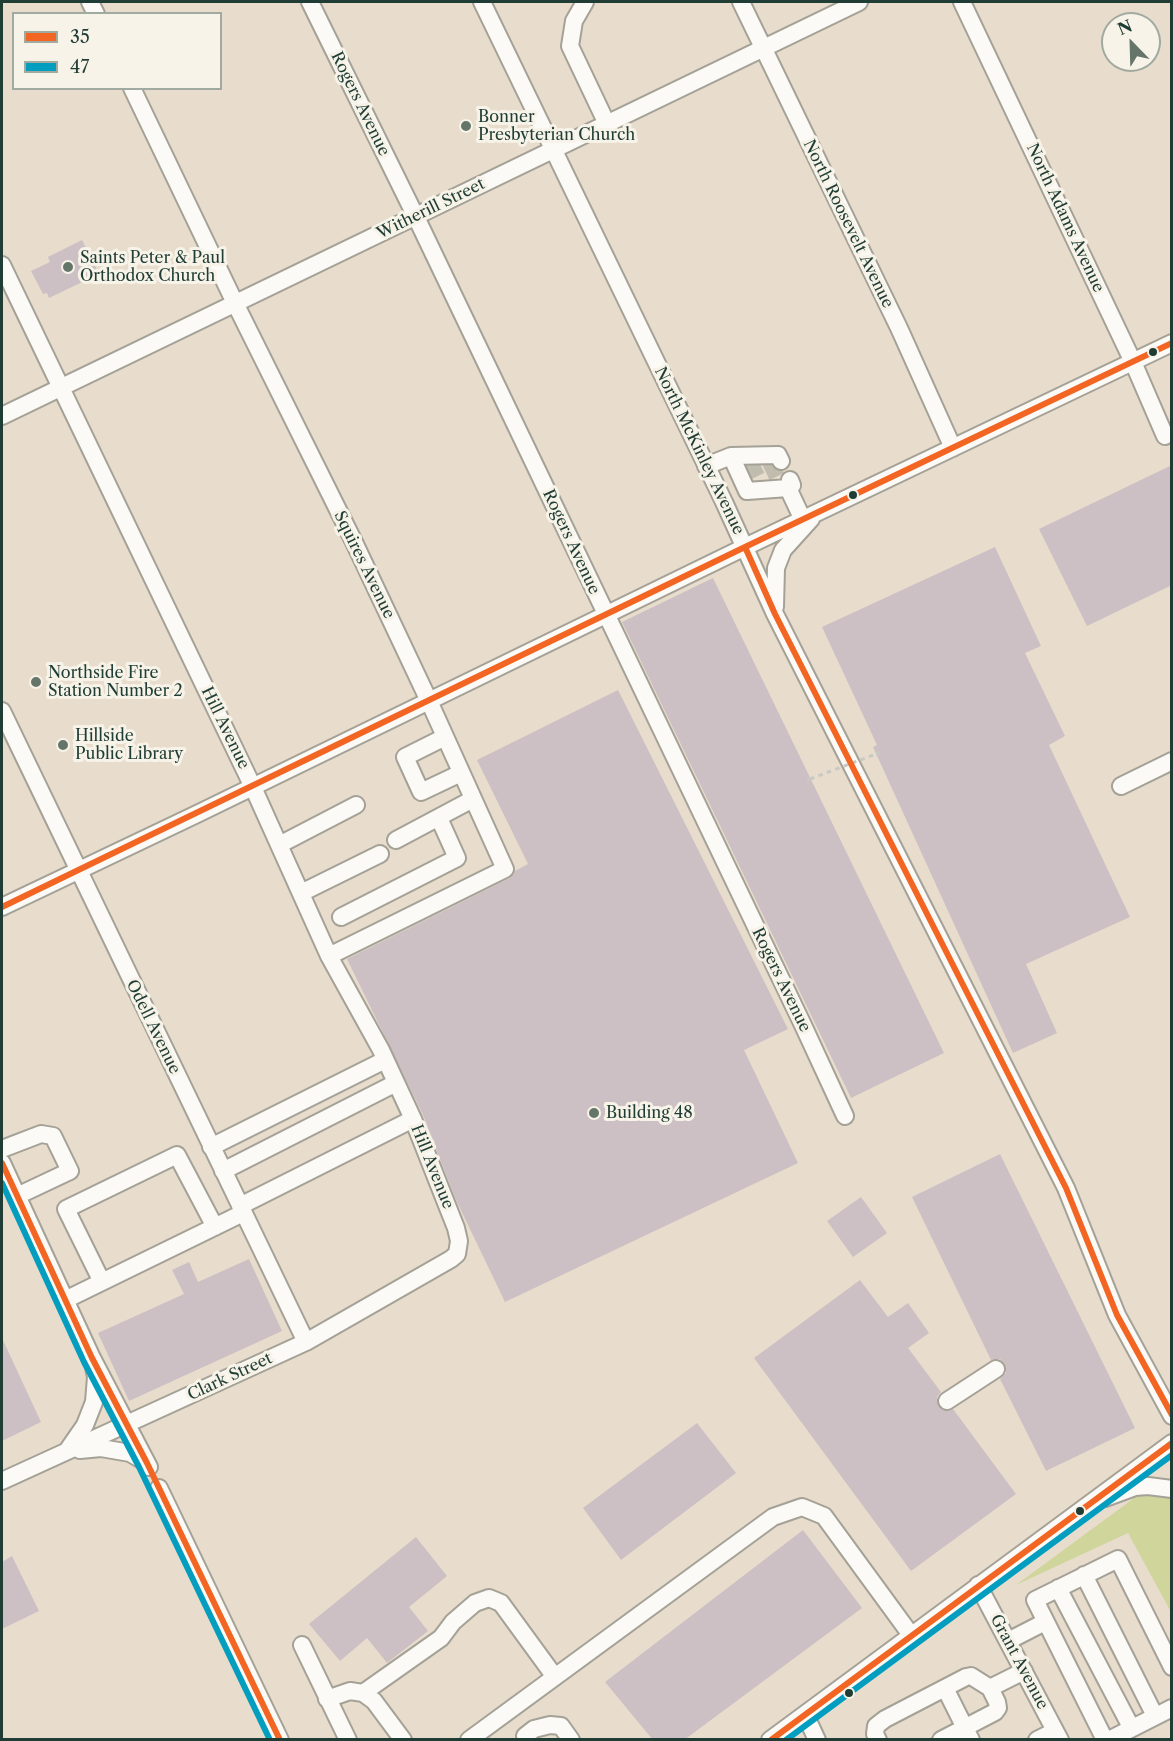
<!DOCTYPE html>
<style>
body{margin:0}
#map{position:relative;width:1173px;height:1741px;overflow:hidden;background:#e8dccc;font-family:"Libre Caslon Text",serif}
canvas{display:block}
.frame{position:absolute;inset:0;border:3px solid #1f3d34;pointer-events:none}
.legend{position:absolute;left:12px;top:12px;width:210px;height:78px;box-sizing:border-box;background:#f7f3e8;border:2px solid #a1aaa0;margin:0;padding:8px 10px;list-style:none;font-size:18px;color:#1f3d34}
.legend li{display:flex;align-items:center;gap:12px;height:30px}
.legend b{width:30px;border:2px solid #a1aaa0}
.north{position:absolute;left:1101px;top:12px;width:60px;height:60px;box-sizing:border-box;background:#f7f3e8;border:2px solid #a1aaa0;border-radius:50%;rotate:337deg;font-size:16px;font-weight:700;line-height:24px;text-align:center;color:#1f3d34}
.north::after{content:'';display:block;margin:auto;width:21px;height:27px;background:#657569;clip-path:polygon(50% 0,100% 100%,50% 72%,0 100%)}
</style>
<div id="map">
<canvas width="1173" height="1741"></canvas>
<div class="frame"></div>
<ul class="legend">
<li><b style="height:8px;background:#f26522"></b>35</li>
<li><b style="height:8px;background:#039ebf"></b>47</li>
</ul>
<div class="north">N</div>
</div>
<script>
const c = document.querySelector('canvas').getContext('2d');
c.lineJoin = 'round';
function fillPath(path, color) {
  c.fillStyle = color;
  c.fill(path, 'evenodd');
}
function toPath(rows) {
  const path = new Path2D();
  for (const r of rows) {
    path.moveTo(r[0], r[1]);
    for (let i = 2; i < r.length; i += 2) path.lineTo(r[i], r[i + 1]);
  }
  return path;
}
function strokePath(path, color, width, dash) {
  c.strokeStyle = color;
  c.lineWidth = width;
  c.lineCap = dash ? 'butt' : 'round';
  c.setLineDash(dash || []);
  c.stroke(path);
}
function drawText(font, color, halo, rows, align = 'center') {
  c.font = font + ' "Libre Caslon Text",serif';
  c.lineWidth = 6;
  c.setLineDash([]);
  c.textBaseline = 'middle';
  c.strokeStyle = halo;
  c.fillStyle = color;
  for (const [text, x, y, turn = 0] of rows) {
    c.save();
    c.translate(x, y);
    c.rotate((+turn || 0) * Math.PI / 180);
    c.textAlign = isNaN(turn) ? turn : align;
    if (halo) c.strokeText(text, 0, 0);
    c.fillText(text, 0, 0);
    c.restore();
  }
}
fillPath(toPath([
 [1171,1491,1171,1612,1128,1533,1016,1585,1141,1493]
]), '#cfd59b');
fillPath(toPath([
 [82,240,88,252,91,252,94,259,93,262,99,274,49,298,47,293,43,294,31,271,50,262,48,257],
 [1172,465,1172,585,1087,626,1039,529],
 [995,547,1041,646,1025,653,1065,736,1049,745,1130,917,1026,964,1057,1033,1013,1053,873,747,877,745,822,627],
 [713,578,944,1053,851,1098,622,622],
 [618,690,788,1029,744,1050,798,1163,505,1302,456,1200,423,1115,347,959,510,878,515,871,528,864,477,760],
 [1000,1154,1135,1428,1046,1471,1000,1379,1006,1373,1005,1364,1000,1359,991,1360,912,1197],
 [861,1197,887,1233,853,1257,827,1221],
 [249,1259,282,1331,129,1401,98,1333,184,1294,172,1270,189,1262,198,1282],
 [860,1280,888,1317,908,1303,929,1333,908,1348,941,1392,937,1397,938,1406,947,1411,953,1409,1016,1494,911,1571,754,1358],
 [2,1338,41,1422,2,1441],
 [697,1423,736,1473,621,1560,583,1508],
 [803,1530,862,1608,684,1740,653,1740,605,1682],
 [416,1537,447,1576,409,1607,428,1631,387,1663,367,1638,340,1661,309,1624],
 [12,1556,39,1611,2,1629,2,1562]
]), '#cdc0c4');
strokePath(toPath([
 [750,462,759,480],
 [770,462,778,479]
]), '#c0bcae', 16, [16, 8]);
const minor = toPath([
 [90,2,96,14],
 [310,2,416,217,802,1023,845,1116],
 [482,2,724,502,775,614,1066,1188,1117,1315,1172,1416],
 [585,2,574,21,570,46,607,124],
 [741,2,899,328,953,448],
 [962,2,1133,362,1165,436],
 [132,88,235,303,354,542,429,701,505,869,329,956],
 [2,265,252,785,329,956,381,1050,413,1119,456,1228,459,1241,457,1254,451,1259,306,1342,2,1481],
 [2,416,859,2],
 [731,456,747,491,788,488],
 [706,466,731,456,778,455,781,461],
 [790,480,792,485,788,488,803,520],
 [775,607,776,568,783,550,811,519],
 [2,711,306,1342],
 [445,737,405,757,421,792,461,773],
 [1121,786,1172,761],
 [396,840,473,799],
 [279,845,356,805],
 [301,893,380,854],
 [2,907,197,814,745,547,1172,343],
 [341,917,457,858,439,818],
 [211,1147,385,1060],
 [2,1149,41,1134,53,1136,70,1171,17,1196],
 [2,1163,92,1358,149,1467],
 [223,1171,396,1083],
 [240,1206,413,1119],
 [102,1282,66,1209,177,1155,215,1227],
 [65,1300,243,1213],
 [947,1401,996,1369],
 [80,1450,101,1448,130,1453,147,1463],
 [67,1451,85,1425,94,1402,96,1377,94,1367],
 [159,1488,280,1740],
 [1105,1498,1135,1487,1148,1486,1172,1489],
 [1084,1575,1155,1716],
 [978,1585,1060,1740],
 [1058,1588,1131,1727],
 [1008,1641,1045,1622],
 [302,1645,348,1740],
 [945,1688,971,1740],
 [363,1693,441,1638,453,1622,475,1603,489,1598,501,1603,555,1677],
 [327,1699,350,1691,363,1693,374,1701,403,1740],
 [805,1714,817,1740],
 [525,1736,534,1729,550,1725,561,1726,571,1740],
 [469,1740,773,1517,802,1507,824,1516,911,1635],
 [770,1740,1172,1443],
 [878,1740,875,1734,876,1726,885,1719,966,1677,971,1676,990,1688],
 [941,1740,995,1712,998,1708,997,1702,990,1688,1024,1671],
 [1037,1740,1055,1731],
 [1105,1740,1035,1600,1118,1559,1172,1667],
 [1109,1740,1172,1708]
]);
strokePath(minor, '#a4a196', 20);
strokePath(toPath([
 [876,754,883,751],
 [807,779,810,779]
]), '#c9c9c4', 3, [4.5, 4.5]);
strokePath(minor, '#fcfaf7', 16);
strokePath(toPath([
 [810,779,876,754]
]), '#c9c9c4', 3, [4.5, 4.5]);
strokePath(toPath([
 [745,547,775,614,1066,1188,1117,1315,1172,1415],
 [2,907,745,547,1172,343],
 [2,1163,92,1358,147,1463,280,1740],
 [771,1740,1172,1443]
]), '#f26522', 6);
strokePath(toPath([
 [2,1183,84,1362,139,1467,270,1740],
 [786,1740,1172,1455]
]), '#039ebf', 6);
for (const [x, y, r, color] of [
 [466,126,6,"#657569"],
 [68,267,6,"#657569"],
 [1153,352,5,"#1f3d34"],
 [853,495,5,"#1f3d34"],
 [36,682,6,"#657569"],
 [63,745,6,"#657569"],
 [594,1113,6,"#657569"],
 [1080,1511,5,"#1f3d34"],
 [849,1693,5,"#1f3d34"]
]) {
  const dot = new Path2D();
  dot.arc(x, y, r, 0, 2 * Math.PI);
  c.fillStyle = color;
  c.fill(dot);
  strokePath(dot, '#f7f3e8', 2);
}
drawText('16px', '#1f3d34', '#f7f3e8', [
 ["Rogers Avenue",360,104,64],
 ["Witherill Street",431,209,-26],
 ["North Adams Avenue",1065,218,65],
 ["North Roosevelt Avenue",848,224,64],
 ["North McKinley Avenue",699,451,64],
 ["Rogers Avenue",571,542,65],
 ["Squires Avenue",364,565,64],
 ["Hill Avenue",225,728,64],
 ["Rogers Avenue",781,980,64],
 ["Odell Avenue",153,1027,64],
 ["Hill Avenue",432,1167,68],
 ["Clark Street",230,1377,-25],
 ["Grant Avenue",1019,1662,62]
]);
drawText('16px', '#1f3d34', '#f7f3e8', [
 ["Bonner",478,117],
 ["Presbyterian Church",478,135],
 ["Saints Peter & Paul",80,258],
 ["Orthodox Church",80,276],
 ["Northside Fire",48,673],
 ["Station Number 2",48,691],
 ["Hillside",75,736],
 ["Public Library",75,754],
 ["Building 48",606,1113]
], 'left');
</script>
